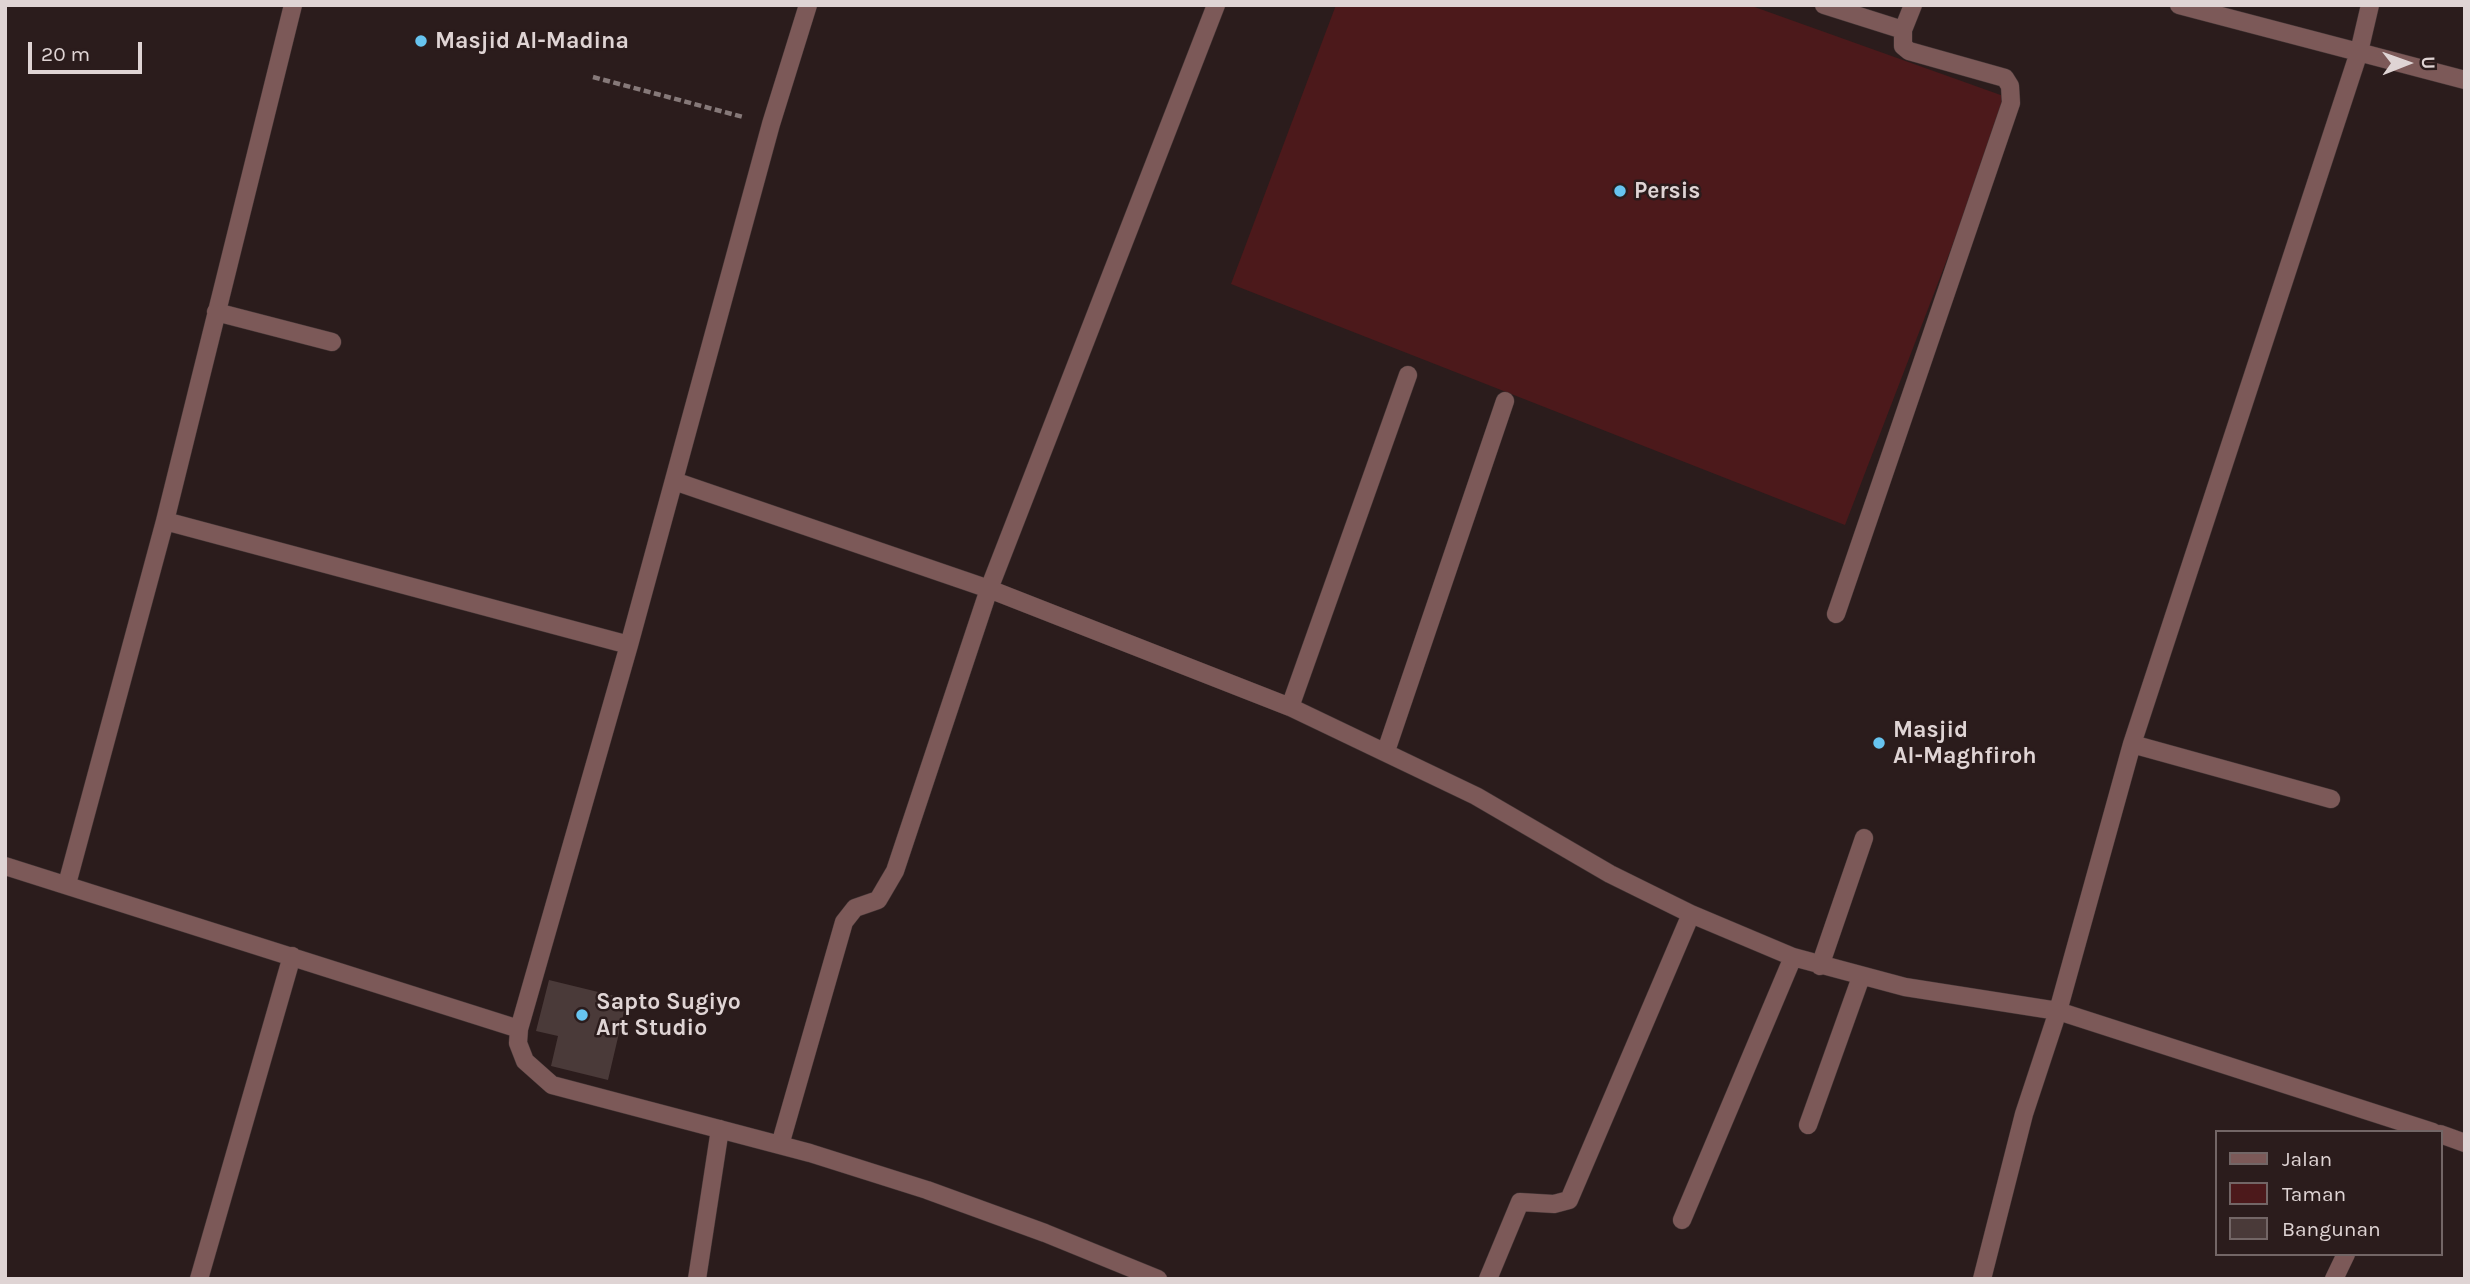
<!DOCTYPE html>
<style>
body{margin:0}
#map{position:relative;width:2470px;height:1284px;overflow:hidden;background:#2b1c1c;font-family:Karla,sans-serif}
canvas{display:block}
.frame{position:absolute;inset:0;border:7px solid #dfd4d4;pointer-events:none}
.legend{position:absolute;left:2215px;top:1130px;width:228px;height:126px;box-sizing:border-box;background:#2b1c1c;border:2px solid #736666;margin:0;padding:9px 12px;list-style:none;font-size:21px;color:#dfd4d4}
.legend li{display:flex;align-items:center;gap:14px;height:35px}
.legend b{width:35px;border:2px solid #736666}
.north{position:absolute;left:2372px;top:28px;width:70px;height:70px;-webkit-text-stroke:5px #2b1c1c;paint-order:stroke;rotate:89deg;font-size:19px;font-weight:700;line-height:28px;text-align:center;color:#dfd4d4}
.north::after{content:'';display:block;margin:auto;width:24px;height:32px;background:#dfd4d4;clip-path:polygon(50% 0,100% 100%,50% 72%,0 100%)}
.scale{position:absolute;left:28px;top:42px;width:114px;height:32px;box-sizing:border-box;border:4px solid #dfd4d4;border-top:0;padding-left:9px;font-size:21px;line-height:24px;white-space:nowrap;color:#dfd4d4;-webkit-text-stroke:5px #2b1c1c;paint-order:stroke}
</style>
<div id="map">
<canvas width="2470" height="1284"></canvas>
<div class="frame"></div>
<ul class="legend">
<li><b style="height:9px;background:#7c5958"></b>Jalan</li>
<li><b style="height:19px;background:#4c191b"></b>Taman</li>
<li><b style="height:19px;background:#4a3a39"></b>Bangunan</li>
</ul>
<div class="north">U</div>
<div class="scale">20 m</div>
</div>
<script>
const c = document.querySelector('canvas').getContext('2d');
c.lineJoin = 'round';
function fillPath(path, color) {
  c.fillStyle = color;
  c.fill(path, 'evenodd');
}
function toPath(rows) {
  const path = new Path2D();
  for (const r of rows) {
    path.moveTo(r[0], r[1]);
    for (let i = 2; i < r.length; i += 2) path.lineTo(r[i], r[i + 1]);
  }
  return path;
}
function strokePath(path, color, width, dash) {
  c.strokeStyle = color;
  c.lineWidth = width;
  c.lineCap = dash ? 'butt' : 'round';
  c.setLineDash(dash || []);
  c.stroke(path);
}
function drawText(font, color, halo, rows, align = 'center') {
  c.font = font + ' Karla,sans-serif';
  c.lineWidth = 5;
  c.setLineDash([]);
  c.textBaseline = 'middle';
  c.strokeStyle = halo;
  c.fillStyle = color;
  for (const [text, x, y, turn = 0] of rows) {
    c.save();
    c.translate(x, y);
    c.rotate((+turn || 0) * Math.PI / 180);
    c.textAlign = isNaN(turn) ? turn : align;
    if (halo) c.strokeText(text, 0, 0);
    c.fillText(text, 0, 0);
    c.restore();
  }
}
fillPath(toPath([
 [1336,5,1749,5,2009,98,1845,525,1231,284]
]), '#4c191b');
fillPath(toPath([
 [549,980,627,999,608,1080,551,1066,558,1036,536,1031]
]), '#4a3a39');
const minor = toPath([
 [1824,5,1903,30],
 [2179,5,2465,80],
 [216,312,332,342],
 [674,481,989,589,1290,707,1476,796,1610,874,1691,914,1793,957,1905,987,2058,1011,2433,1132],
 [165,521,629,645],
 [1836,614,2011,103,2010,86,2005,78,1909,51,1903,46,1903,30,1913,5],
 [1290,707,1408,375],
 [2132,744,2331,799],
 [1386,751,1505,401],
 [5,866,519,1029,518,1043,525,1061,552,1085,810,1153,927,1190,1045,1233,1158,1279],
 [67,884,165,521,293,5],
 [1820,966,1864,838],
 [519,1029,629,645,771,124,808,5],
 [1808,1125,1861,977],
 [2440,1134,2465,1143],
 [780,1145,844,922,855,908,878,900,895,871,989,589,1216,5],
 [1682,1220,1793,957],
 [199,1279,292,956],
 [697,1279,720,1129],
 [1488,1279,1520,1202,1554,1204,1569,1200,1691,914],
 [1982,1279,2024,1114,2058,1011,2132,744,2359,52,2370,5],
 [2334,1279,2346,1254]
]);
strokePath(minor, '#443636', 19);
strokePath(toPath([
 [593,77,743,117]
]), '#867979', 4.5, [7, 3.5]);
strokePath(minor, '#7c5958', 18);
for (const [x, y, r, color] of [
 [421,41,7,"#67c4f0"],
 [1620,191,7,"#67c4f0"],
 [1879,743,7,"#67c4f0"],
 [582,1015,7,"#67c4f0"]
]) {
  const dot = new Path2D();
  dot.arc(x, y, r, 0, 2 * Math.PI);
  c.fillStyle = color;
  c.fill(dot);
  strokePath(dot, '#2b1c1c', 2.5);
}
drawText('bold 23px', '#dfd4d4', '#2b1c1c', [
 ["Masjid Al-Madina",435,41],
 ["Persis",1634,191],
 ["Masjid",1893,730],
 ["Al-Maghfiroh",1893,756],
 ["Sapto Sugiyo",596,1002],
 ["Art Studio",596,1028]
], 'left');
</script>
